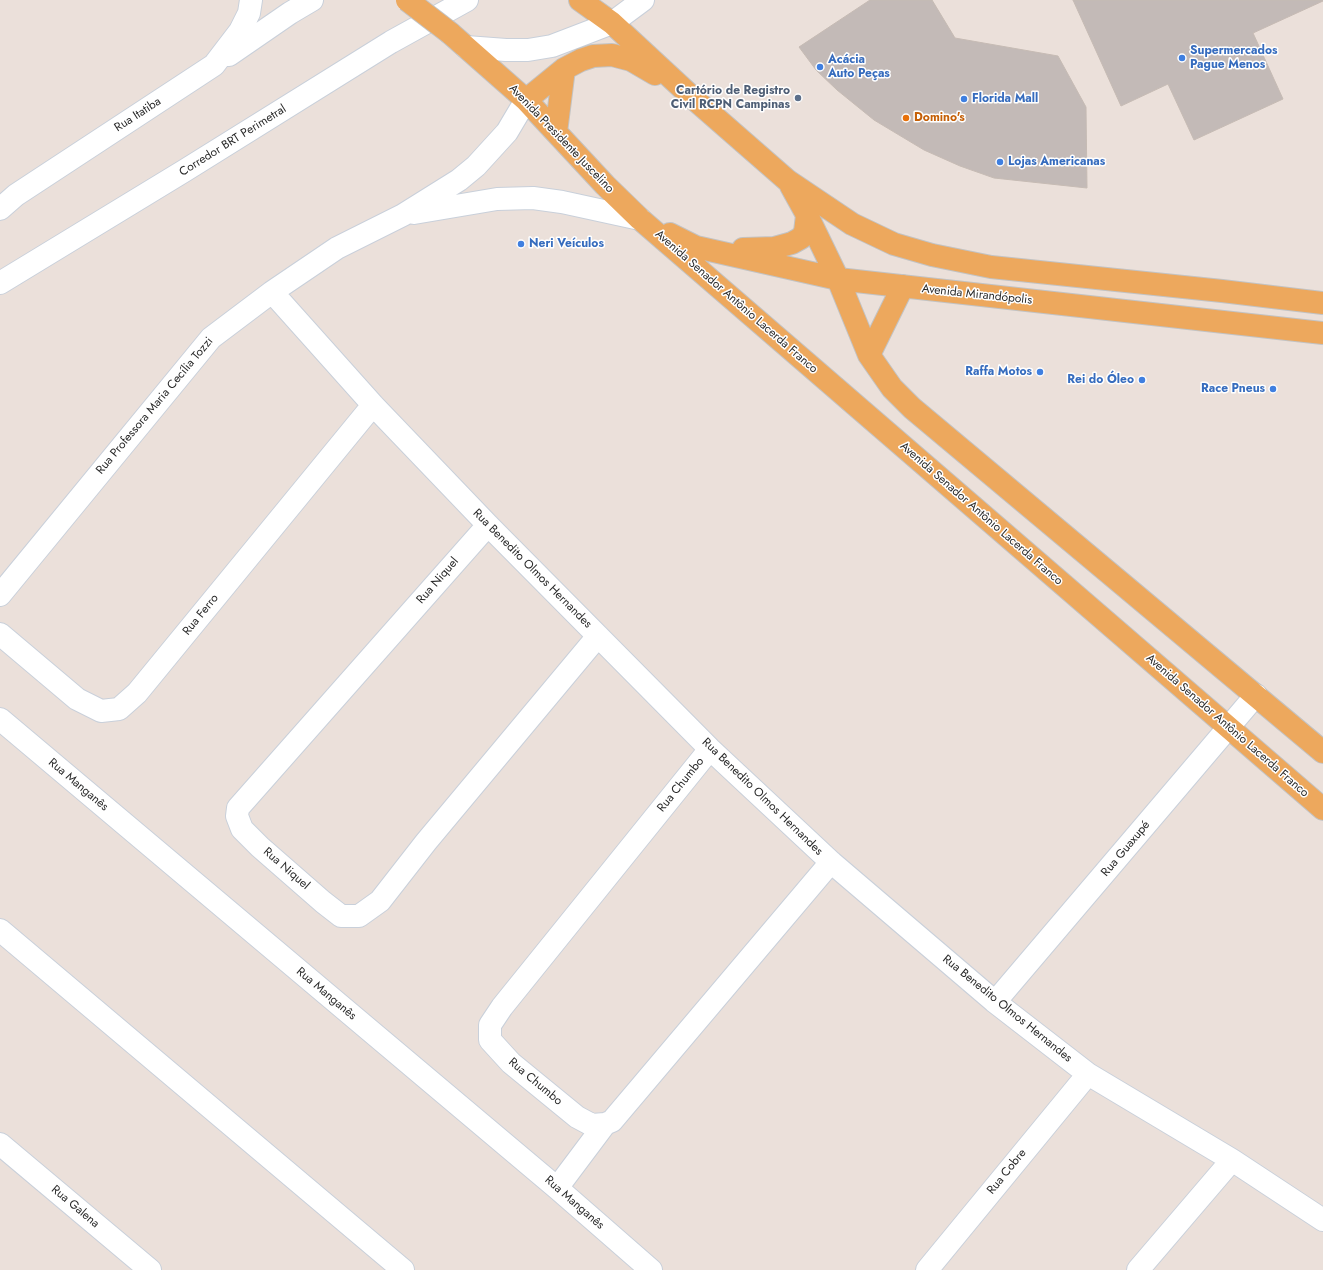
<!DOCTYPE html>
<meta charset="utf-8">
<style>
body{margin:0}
canvas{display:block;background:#ebe0da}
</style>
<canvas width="1323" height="1270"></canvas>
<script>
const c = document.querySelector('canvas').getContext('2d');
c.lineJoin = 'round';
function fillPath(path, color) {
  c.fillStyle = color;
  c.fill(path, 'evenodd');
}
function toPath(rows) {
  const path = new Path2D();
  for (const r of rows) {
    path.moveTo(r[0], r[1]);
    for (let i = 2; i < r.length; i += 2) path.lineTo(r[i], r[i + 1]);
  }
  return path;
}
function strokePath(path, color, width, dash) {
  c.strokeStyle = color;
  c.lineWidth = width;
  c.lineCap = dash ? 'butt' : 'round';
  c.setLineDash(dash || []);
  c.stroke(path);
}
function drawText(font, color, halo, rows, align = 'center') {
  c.font = font + ' Jost,sans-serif';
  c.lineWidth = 3;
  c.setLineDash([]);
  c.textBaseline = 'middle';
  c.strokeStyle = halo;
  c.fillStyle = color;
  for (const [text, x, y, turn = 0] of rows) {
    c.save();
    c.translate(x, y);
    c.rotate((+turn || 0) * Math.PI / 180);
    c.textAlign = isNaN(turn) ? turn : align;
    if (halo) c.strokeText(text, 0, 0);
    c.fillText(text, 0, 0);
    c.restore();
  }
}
const building = toPath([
 [870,0,932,0,955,38,1058,56,1086,107,1087,188,994,178,960,166,924,150,874,120,837,90,816,70,799,47,870,0],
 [1073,0,1323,0,1323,1,1253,33,1283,99,1194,140,1168,84,1121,106,1073,0]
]);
fillPath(building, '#c3bab7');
strokePath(building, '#c6bbb4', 1);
const minor = toPath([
 [466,47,506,50,528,50,552,46,612,23,643,0],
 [229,55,290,13,312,0],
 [0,209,16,195,214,65,240,31,249,13,251,0],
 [414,213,497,199,533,198,562,202,640,219],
 [0,283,184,171,391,42,467,0],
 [272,292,373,405,488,525,710,749,831,862,995,1002,1088,1074,1232,1160,1323,1220],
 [488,525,238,808,237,816,242,829,260,847,323,902,341,916,359,916,380,901,426,842,598,636],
 [0,595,211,338,272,292,337,248,403,215,459,180,476,166,507,132,526,100],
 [0,634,77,699,101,711,119,709,137,693,373,405],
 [0,719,557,1188,651,1270],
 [710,749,502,1007,490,1025,490,1040,511,1063,577,1117,592,1125,605,1124,612,1121,831,862],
 [0,930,403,1270],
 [995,1002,1256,695],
 [0,1144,150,1270],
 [557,1188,605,1124],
 [927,1270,1088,1074],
 [1138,1270,1232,1160]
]);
const major = toPath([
 [580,0,612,23,693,98,788,181,852,224,894,244,932,255,991,267,1222,291,1323,303],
 [450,33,526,100,605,185,640,219,1323,809],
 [526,100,564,69,581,60,593,56,612,55,631,60,655,74],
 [556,132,564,69],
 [791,186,807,215,838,279,869,355,892,388,912,408,1323,752],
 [670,234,696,247,838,279,1323,333],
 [743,249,774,248,792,243,801,238,805,232,807,215],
 [869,355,903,286]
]);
strokePath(minor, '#c9d0da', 24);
strokePath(major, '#c3c3c3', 24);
strokePath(minor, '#fff', 22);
strokePath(major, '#eda85d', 22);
const majorBridge = toPath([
 [407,0,450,33]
]);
strokePath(majorBridge, '#c3c3c3', 24, []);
strokePath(majorBridge, '#eda85d', 22);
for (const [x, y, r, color] of [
 [1182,58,4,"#3f7fe0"],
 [820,67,4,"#3f7fe0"],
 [798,98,4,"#5c6f8a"],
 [964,99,4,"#3f7fe0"],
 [906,118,4,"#e8710a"],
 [1000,162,4,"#3f7fe0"],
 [521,244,4,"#3f7fe0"],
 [1040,372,4,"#3f7fe0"],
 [1142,380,4,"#3f7fe0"],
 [1273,389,4,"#3f7fe0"]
]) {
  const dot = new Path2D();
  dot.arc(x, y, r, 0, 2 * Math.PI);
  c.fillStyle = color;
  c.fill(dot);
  strokePath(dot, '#fff', 1.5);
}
drawText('bold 12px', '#366cbe', '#fff', [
 ["Supermercados",1190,51],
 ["Pague Menos",1190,65],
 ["Acácia",828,60],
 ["Auto Peças",828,74],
 ["Florida Mall",972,99],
 ["Lojas Americanas",1008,162],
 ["Neri Veículos",529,244],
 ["Raffa Motos",1032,372,"right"],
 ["Rei do Óleo",1134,380,"right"],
 ["Race Pneus",1265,389,"right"]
], 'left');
drawText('bold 12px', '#4e5e75', '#fff', [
 ["Cartório de Registro",790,91],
 ["Civil RCPN Campinas",790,105]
], 'right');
drawText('12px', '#292929', '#fff', [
 ["Rua Itatiba",138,115,-33],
 ["Avenida Presidente Juscelino",561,139,46],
 ["Corredor BRT Perimetral",233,141,-32],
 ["Avenida Mirandópolis",977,295,6],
 ["Avenida Senador Antônio Lacerda Franco",736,302,41],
 ["Rua Professora Maria Cecília Tozzi",155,406,-50],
 ["Avenida Senador Antônio Lacerda Franco",981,514,41],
 ["Rua Benedito Olmos Hernandes",532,569,45],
 ["Rua Niquel",438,581,-49],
 ["Rua Ferro",201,615,-51],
 ["Avenida Senador Antônio Lacerda Franco",1227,726,41],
 ["Rua Manganês",78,785,40],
 ["Rua Chumbo",681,785,-51],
 ["Rua Benedito Olmos Hernandes",762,797,44],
 ["Rua Guaxupé",1126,849,-50],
 ["Rua Niquel",286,869,41],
 ["Rua Manganês",326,994,40],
 ["Rua Benedito Olmos Hernandes",1007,1009,39],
 ["Rua Chumbo",535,1082,40],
 ["Rua Cobre",1007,1172,-51],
 ["Rua Manganês",574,1203,41],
 ["Rua Galena",75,1207,40]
]);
drawText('bold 12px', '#c56008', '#fff', [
 ["Domino's",914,118]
], 'left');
</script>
